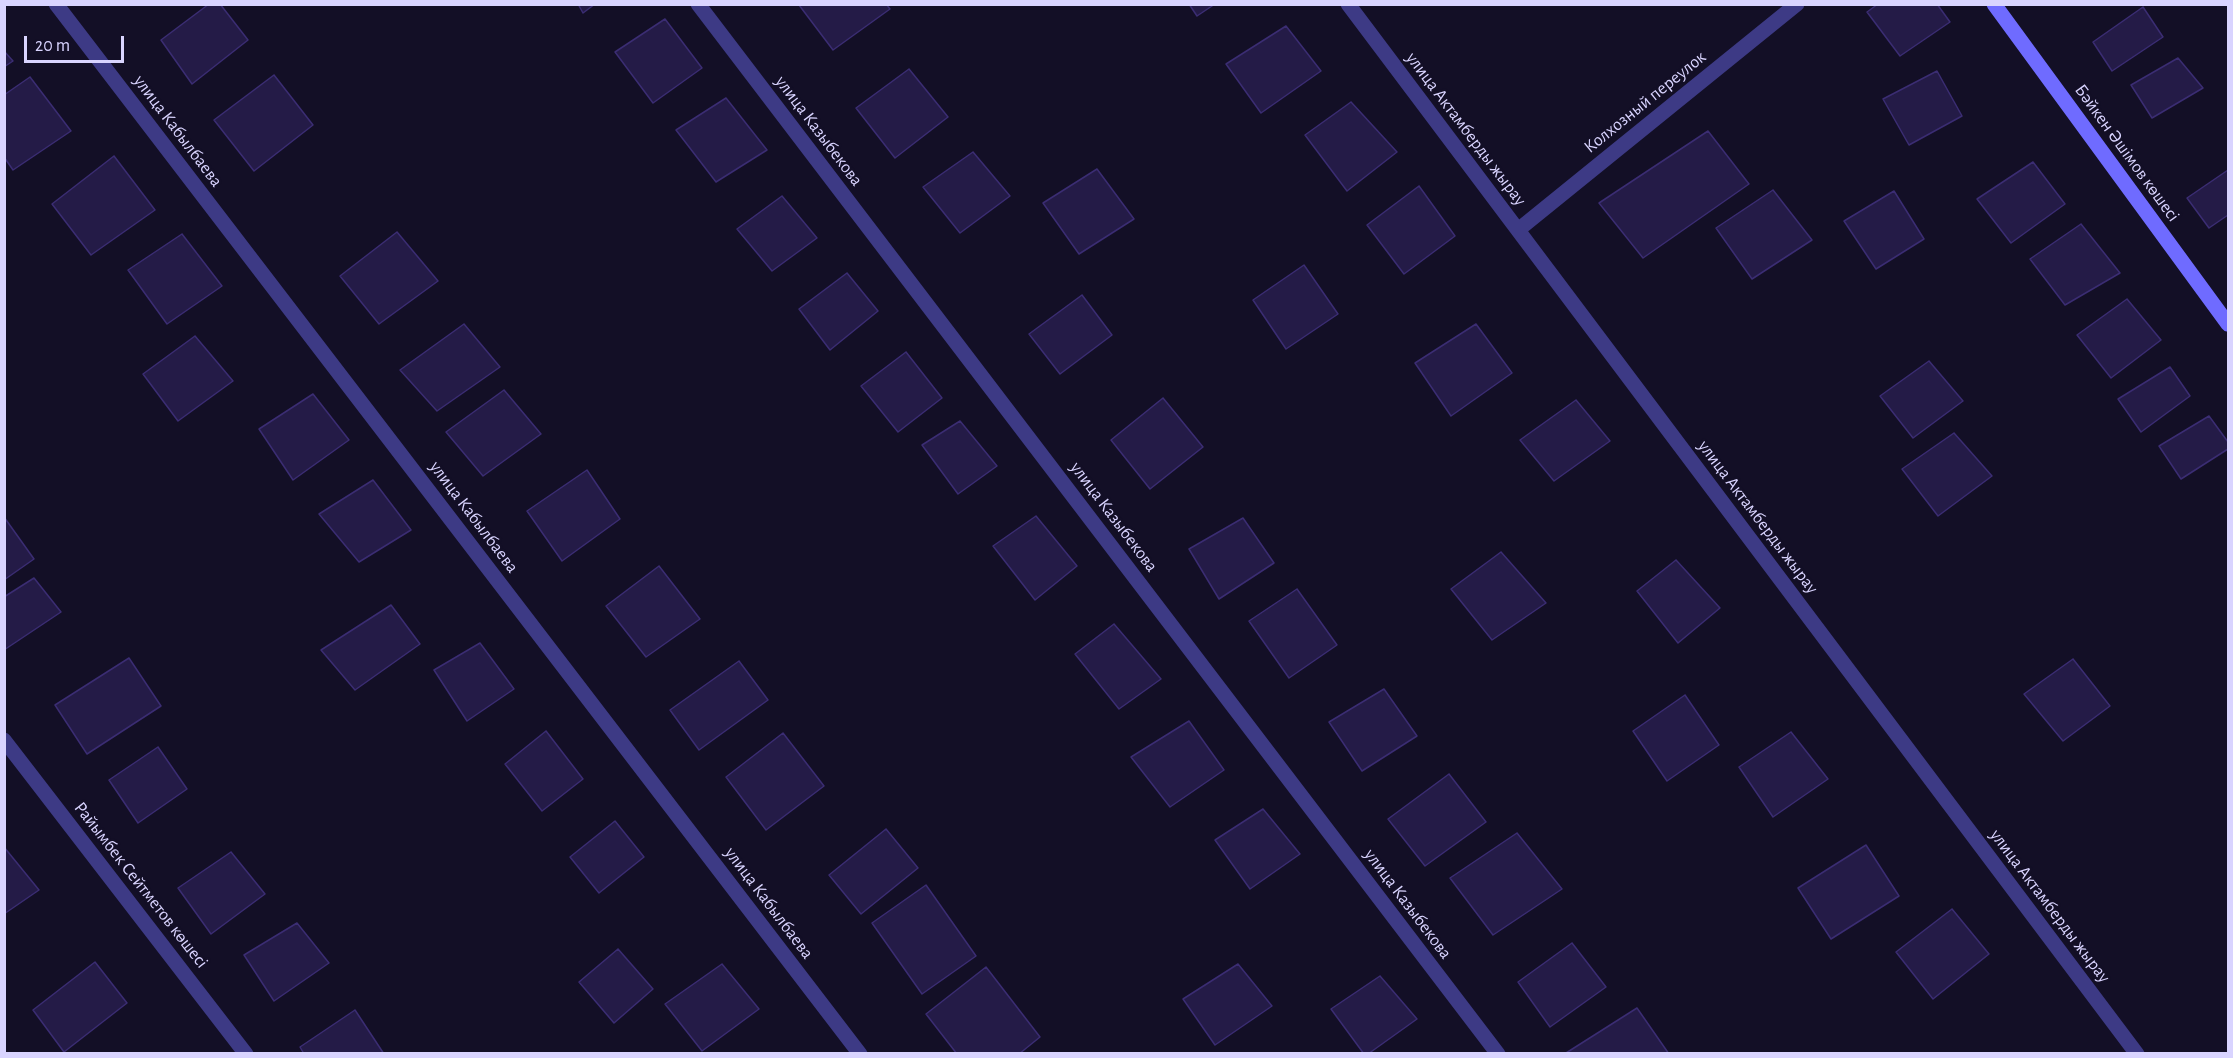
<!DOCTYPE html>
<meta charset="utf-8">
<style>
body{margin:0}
#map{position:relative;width:2233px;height:1058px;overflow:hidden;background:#130f26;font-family:"Alegreya Sans",sans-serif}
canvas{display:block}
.frame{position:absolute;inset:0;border:6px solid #d9d4ff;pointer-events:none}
.scale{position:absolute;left:24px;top:36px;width:100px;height:27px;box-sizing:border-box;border:3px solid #d9d4ff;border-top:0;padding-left:8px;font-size:18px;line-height:21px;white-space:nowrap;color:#d9d4ff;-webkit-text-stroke:4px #130f26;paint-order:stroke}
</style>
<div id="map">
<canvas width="2233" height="1058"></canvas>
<div class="frame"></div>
<div class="scale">20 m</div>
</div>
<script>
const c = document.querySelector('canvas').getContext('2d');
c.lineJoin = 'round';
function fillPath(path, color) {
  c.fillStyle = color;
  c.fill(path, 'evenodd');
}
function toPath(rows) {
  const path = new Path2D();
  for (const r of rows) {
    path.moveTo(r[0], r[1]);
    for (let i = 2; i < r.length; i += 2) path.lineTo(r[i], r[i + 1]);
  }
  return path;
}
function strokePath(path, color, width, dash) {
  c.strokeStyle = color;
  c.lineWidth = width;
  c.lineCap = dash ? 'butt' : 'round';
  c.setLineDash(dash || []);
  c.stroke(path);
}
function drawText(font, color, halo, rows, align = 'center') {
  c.font = font + ' "Alegreya Sans",sans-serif';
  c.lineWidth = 5;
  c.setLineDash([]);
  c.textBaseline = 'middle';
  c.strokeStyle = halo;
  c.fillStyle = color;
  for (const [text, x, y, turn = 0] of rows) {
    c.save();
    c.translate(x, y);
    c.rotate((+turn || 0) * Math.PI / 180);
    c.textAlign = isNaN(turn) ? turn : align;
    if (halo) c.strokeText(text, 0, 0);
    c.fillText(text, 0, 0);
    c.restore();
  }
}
const building = toPath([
 [209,4,220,4,248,40,192,84,161,40,209,4],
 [578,4,595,4,583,13,578,4],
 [886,4,890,9,833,50,799,5,886,4],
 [1189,4,1215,4,1197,16,1189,4],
 [1878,4,1937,4,1950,22,1900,56,1867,12,1878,4],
 [2143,7,2163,37,2112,71,2093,42,2143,7],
 [665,19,702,68,653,103,615,52,665,19],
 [1286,26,1321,71,1261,113,1226,64,1286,26],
 [4,51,13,61,4,67,4,51],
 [2178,58,2203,88,2152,118,2131,85,2178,58],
 [909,69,948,117,895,158,856,108,909,69],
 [1937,71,1962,116,1909,145,1883,99,1937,71],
 [274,75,313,125,254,171,214,120,274,75],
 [30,77,71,131,13,170,4,157,4,95,30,77],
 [726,98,767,150,716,182,676,130,726,98],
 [1351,102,1397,152,1347,191,1305,135,1351,102],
 [1708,131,1749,184,1643,258,1599,203,1708,131],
 [973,152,1010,196,960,233,923,187,973,152],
 [114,156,155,210,91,255,52,204,114,156],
 [2033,162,2065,204,2011,243,1977,199,2033,162],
 [1097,169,1134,219,1079,254,1043,203,1097,169],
 [2228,170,2228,215,2209,228,2187,198,2228,170],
 [1419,186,1455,236,1404,274,1367,225,1419,186],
 [1773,190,1812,240,1752,279,1716,228,1773,190],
 [1894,191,1924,239,1876,269,1844,221,1894,191],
 [782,196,817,238,772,271,737,229,782,196],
 [2081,224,2120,273,2065,305,2030,259,2081,224],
 [397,232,438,281,379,324,340,276,397,232],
 [182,234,222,286,167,324,128,270,182,234],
 [1304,265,1338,314,1286,349,1253,300,1304,265],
 [847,273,878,311,830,350,799,309,847,273],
 [1082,295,1112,335,1060,374,1029,334,1082,295],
 [2127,299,2161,340,2111,378,2077,335,2127,299],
 [464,324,500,367,437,411,400,370,464,324],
 [1476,324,1512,373,1451,416,1415,363,1476,324],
 [195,336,233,381,178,421,143,374,195,336],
 [906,352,942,398,898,432,861,386,906,352],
 [1929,361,1963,401,1913,438,1880,396,1929,361],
 [2170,367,2190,396,2141,432,2118,399,2170,367],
 [504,390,541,434,483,476,446,432,504,390],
 [313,394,349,440,293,480,259,429,313,394],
 [1163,398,1203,447,1150,489,1111,440,1163,398],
 [1576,400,1610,441,1554,481,1520,440,1576,400],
 [2209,416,2228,442,2228,449,2181,479,2159,446,2209,416],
 [960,421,997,466,958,494,922,445,960,421],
 [1954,433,1992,476,1938,516,1902,469,1954,433],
 [587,470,620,519,562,561,527,511,587,470],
 [373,480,411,530,359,562,319,514,373,480],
 [1036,516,1077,566,1035,600,993,546,1036,516],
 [4,517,34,559,4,580,4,517],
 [1243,518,1274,563,1219,599,1189,549,1243,518],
 [1501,552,1546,603,1492,640,1451,589,1501,552],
 [1676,560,1720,608,1678,643,1637,591,1676,560],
 [659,566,700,619,646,657,606,606,659,566],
 [34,578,61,612,4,650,4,597,34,578],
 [1297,589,1337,645,1289,678,1249,621,1297,589],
 [391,605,420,644,355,690,321,650,391,605],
 [1114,624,1161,679,1119,709,1075,654,1114,624],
 [480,643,514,689,467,721,434,670,480,643],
 [129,658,161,706,87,754,55,705,129,658],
 [2073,659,2110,706,2063,741,2024,694,2073,659],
 [739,661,768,700,699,750,670,710,739,661],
 [1384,689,1417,736,1362,771,1329,722,1384,689],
 [1685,695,1719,745,1667,781,1633,731,1685,695],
 [1189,721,1224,770,1170,807,1131,757,1189,721],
 [546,731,583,779,542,811,505,764,546,731],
 [1791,732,1828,779,1773,817,1739,767,1791,732],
 [783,733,824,786,766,830,726,777,783,733],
 [158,747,187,789,138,823,109,780,158,747],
 [1449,774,1486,822,1425,866,1388,819,1449,774],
 [1263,809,1300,854,1250,889,1215,840,1263,809],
 [615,821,644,857,599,893,570,857,615,821],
 [886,829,918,868,861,914,829,875,886,829],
 [1517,833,1562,889,1493,935,1450,878,1517,833],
 [1866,845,1899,896,1831,939,1798,888,1866,845],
 [4,847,39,890,4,914,4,847],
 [231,852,265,894,211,934,178,888,231,852],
 [926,885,976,956,922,994,872,923,926,885],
 [1952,909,1989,954,1933,999,1896,952,1952,909],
 [297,923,329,963,274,1001,244,955,297,923],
 [1572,943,1606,987,1550,1027,1518,982,1572,943],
 [618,949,653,989,614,1023,579,982,618,949],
 [95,962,127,1003,64,1052,33,1010,95,962],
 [722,964,759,1009,702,1051,665,1004,722,964],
 [1238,964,1272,1006,1215,1045,1183,999,1238,964],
 [986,967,1040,1037,1019,1054,957,1054,926,1014,986,967],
 [1380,976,1417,1019,1368,1054,1364,1054,1331,1009,1380,976],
 [1637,1008,1669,1054,1566,1053,1637,1008],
 [355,1010,384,1054,304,1054,300,1047,355,1010]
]);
fillPath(building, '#241b47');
strokePath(building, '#3b2d73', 1.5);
strokePath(toPath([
 [56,4,860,1054],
 [698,4,1498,1054],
 [1348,4,2137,1054],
 [1518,230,1797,4],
 [4,740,246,1054]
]), '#3d3a85', 15);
strokePath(toPath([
 [1994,4,2228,324]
]), '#6f6bff', 15);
drawText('18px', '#d9d4ff', '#130f26', [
 ["Колхозный переулок",1645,102,-39],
 ["улица Актамберды жырау",1466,129,53],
 ["улица Кабылбаева",178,131,53],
 ["улица Казыбекова",819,131,53],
 ["Бәйкен Әшімов көшесі",2127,153,54],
 ["улица Кабылбаева",474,517,53],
 ["улица Казыбекова",1114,517,53],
 ["улица Актамберды жырау",1758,517,53],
 ["Райымбек Сейтметов көшесі",141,885,52],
 ["улица Кабылбаева",769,903,53],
 ["улица Казыбекова",1408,904,53],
 ["улица Актамберды жырау",2050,906,53]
]);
</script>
